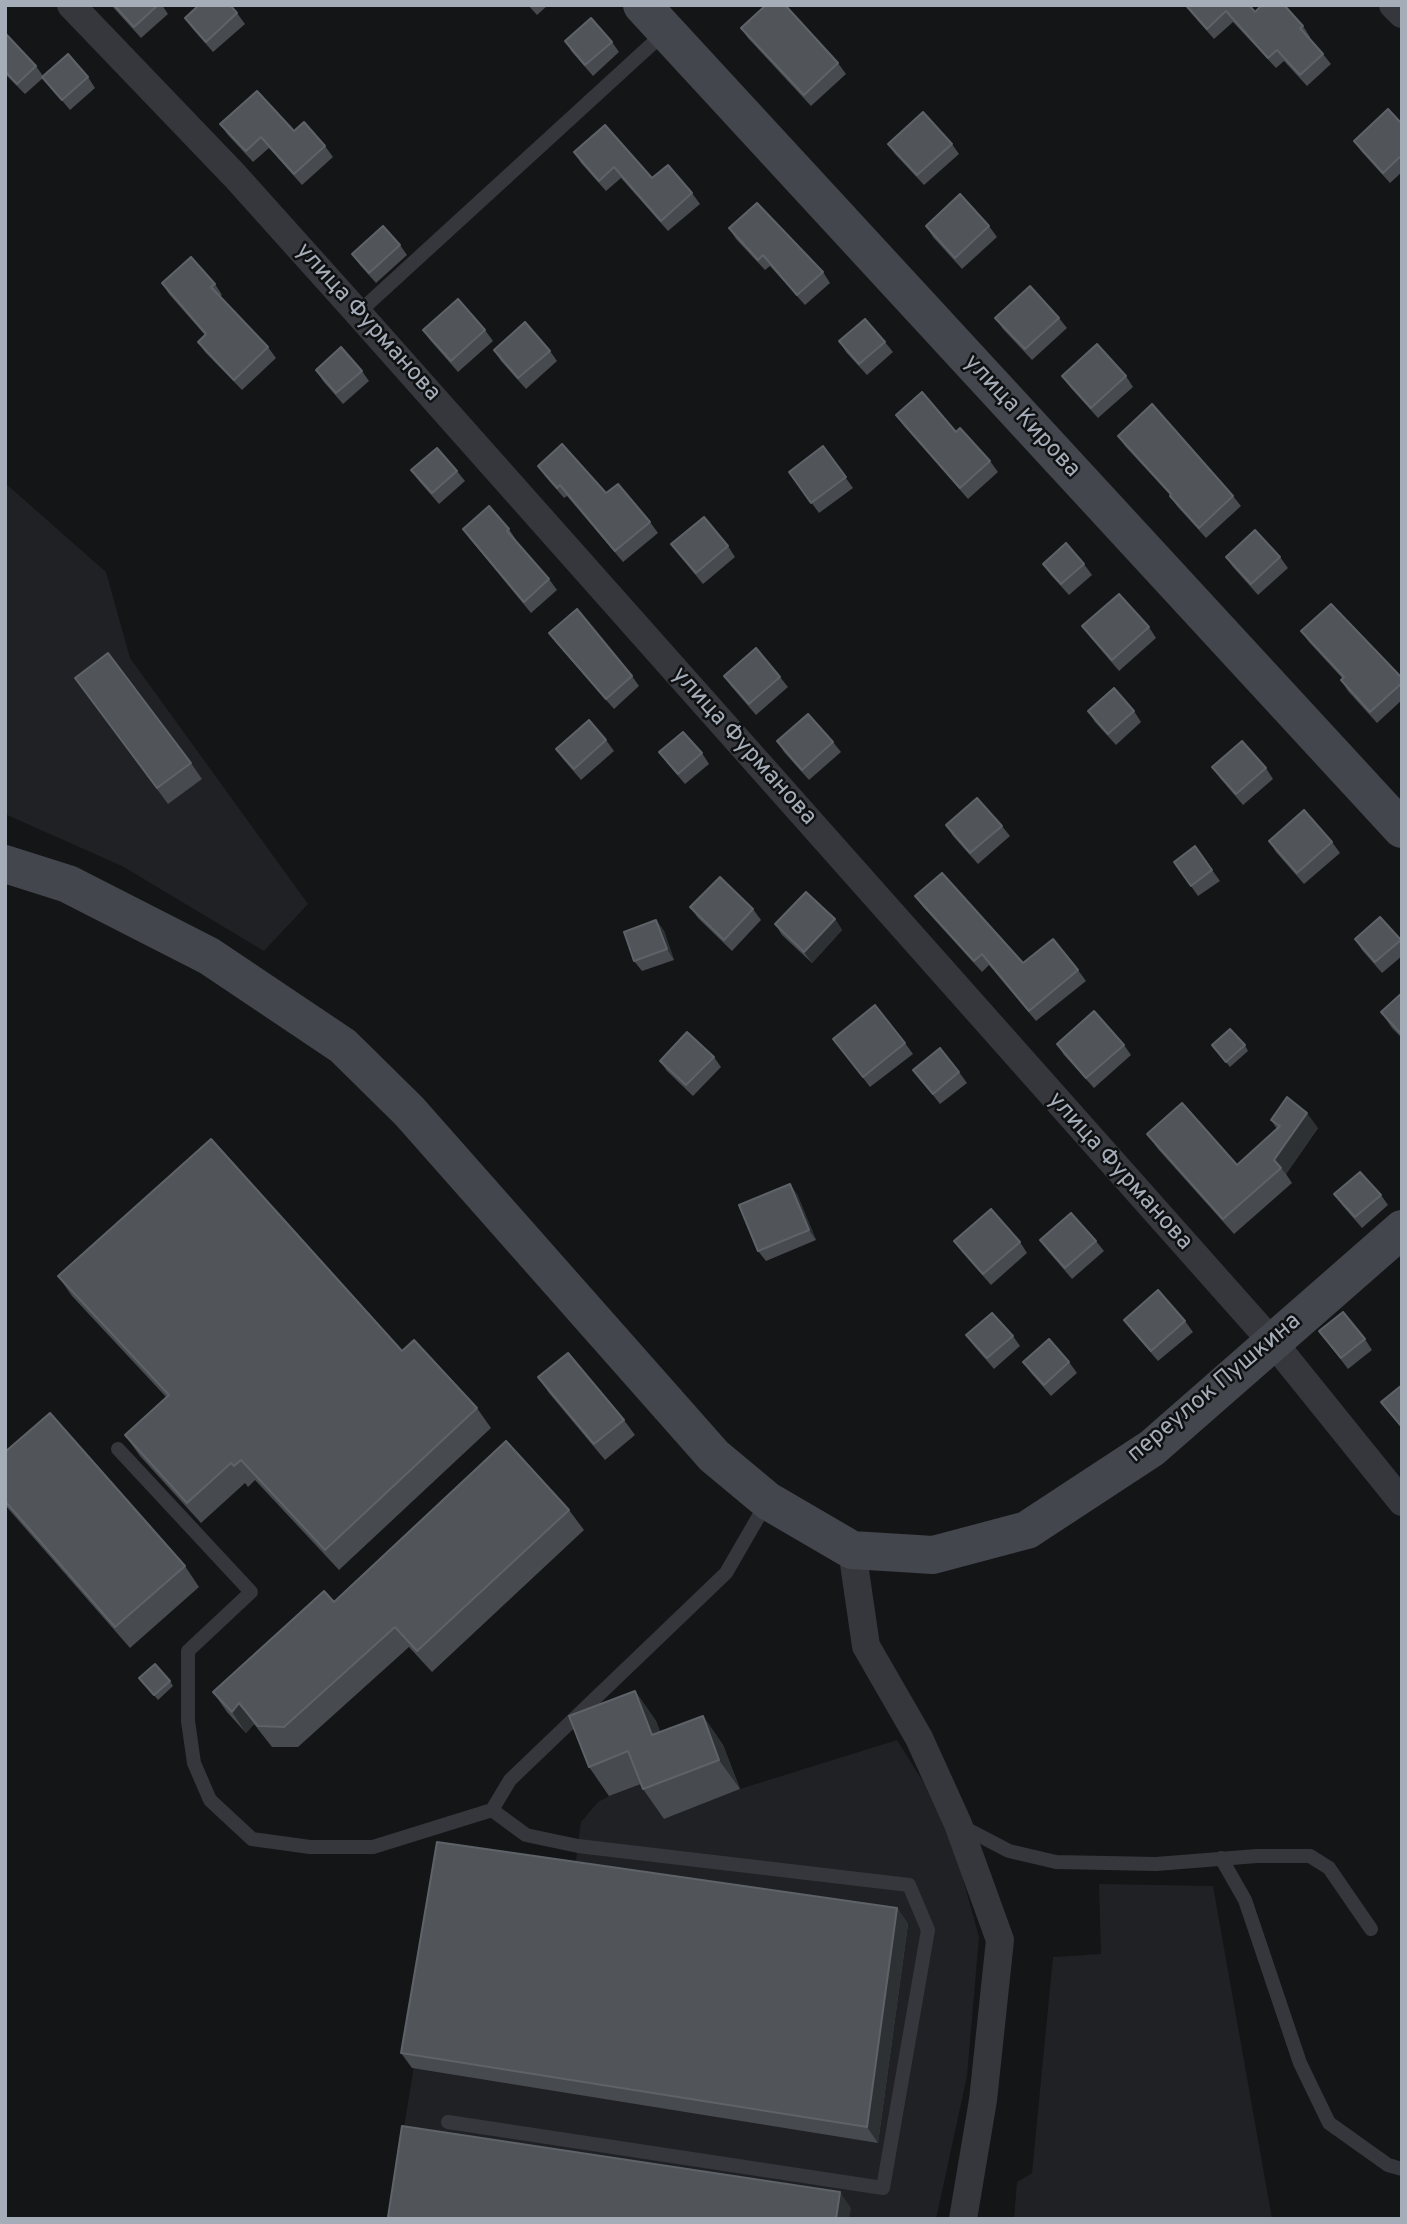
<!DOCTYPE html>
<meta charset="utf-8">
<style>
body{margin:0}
#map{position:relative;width:1407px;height:2224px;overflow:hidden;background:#141517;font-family:Overpass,sans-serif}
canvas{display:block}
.frame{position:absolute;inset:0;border:7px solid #a5adb8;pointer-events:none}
</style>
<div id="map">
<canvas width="1407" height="2224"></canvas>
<div class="frame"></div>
</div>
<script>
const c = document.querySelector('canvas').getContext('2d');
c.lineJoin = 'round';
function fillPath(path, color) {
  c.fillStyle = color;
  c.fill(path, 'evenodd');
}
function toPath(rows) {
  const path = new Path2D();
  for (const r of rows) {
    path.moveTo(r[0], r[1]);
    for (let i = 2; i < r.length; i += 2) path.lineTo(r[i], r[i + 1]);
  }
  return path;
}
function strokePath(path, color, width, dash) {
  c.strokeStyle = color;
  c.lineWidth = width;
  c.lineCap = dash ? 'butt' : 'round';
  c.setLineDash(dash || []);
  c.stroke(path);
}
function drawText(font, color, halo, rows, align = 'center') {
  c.font = font + ' Overpass,sans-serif';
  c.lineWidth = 5;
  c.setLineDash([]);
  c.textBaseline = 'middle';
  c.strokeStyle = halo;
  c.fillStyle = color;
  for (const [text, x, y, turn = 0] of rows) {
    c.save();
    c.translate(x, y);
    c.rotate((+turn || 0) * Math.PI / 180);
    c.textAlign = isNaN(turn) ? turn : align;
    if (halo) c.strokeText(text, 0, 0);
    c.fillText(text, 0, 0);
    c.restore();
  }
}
fillPath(toPath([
 [5,483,106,572,130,658,308,904,264,951,122,866,5,814],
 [897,1740,922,1780,953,1843,979,1937,967,2076,936,2219,389,2219,448,1858,574,1875,581,1822,598,1802,609,1796,649,1781,664,1819,740,1789],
 [1099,1884,1213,1886,1272,2219,1014,2219,1017,2182,1032,2173,1053,1957,1101,1954]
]), '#202124');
strokePath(toPath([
 [358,313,664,33],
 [118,1449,251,1592,188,1651,188,1721,194,1763,210,1800,252,1839,310,1847,373,1847,492,1810],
 [959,1825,1009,1851,1056,1862,1156,1864,1257,1856,1310,1856,1329,1868,1371,1929],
 [1221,1858,1245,1900,1300,2063,1329,2123,1388,2165,1402,2169],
 [448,2122,883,2188,928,1930,909,1885,578,1846,526,1835,492,1810,510,1780,726,1573,767,1502]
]), '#35373c', 14);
strokePath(toPath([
 [71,5,235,176,358,313,1281,1352,1402,1502],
 [1393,5,1402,14],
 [852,1550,866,1646,919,1738,958,1824,1000,1940,983,2100,963,2219]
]), '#35373c', 28);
strokePath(toPath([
 [642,5,1402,829],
 [5,864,68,884,209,956,343,1046,409,1111,714,1456,768,1501,852,1550,933,1555,1027,1530,1152,1448,1402,1229]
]), '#43464c', 38);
fillPath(toPath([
 [111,5,162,5,168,14,141,38],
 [528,5,548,5,537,15],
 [1184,5,1249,5,1255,12,1303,26,1310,37,1309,38,1323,54,1331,64,1307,86,1284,61,1276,68,1233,22,1214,39],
 [237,13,245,24,213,52,192,28,185,18],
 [741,28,838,63,846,74,811,106,748,38],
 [5,33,36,66,43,76,88,77,95,88,70,110,43,78,25,94,5,74],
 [565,41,612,42,619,52,593,76,572,52],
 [220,124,294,131,325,146,333,157,302,185,269,148,253,162,228,135],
 [1402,124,1402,172,1390,183,1361,151,1354,141],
 [888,144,952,144,959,154,924,185,895,154],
 [574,152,652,178,692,193,700,204,668,231,621,178,606,191,581,163],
 [926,226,989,226,997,237,962,269,933,237],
 [729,228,823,272,830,283,805,305,770,266,765,270,736,239],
 [400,245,407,255,376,283,360,265,352,254],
 [162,283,215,284,222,295,220,296,268,347,276,358,242,390,205,352,198,342,205,335,169,294],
 [995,318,1059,318,1067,328,1032,360,1003,329],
 [423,330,485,330,493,341,458,372,430,340],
 [839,341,885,342,893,352,867,375,846,352],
 [494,350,550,351,557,361,526,389,501,361],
 [316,370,362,371,369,381,343,404,323,381],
 [1062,376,1126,376,1133,387,1098,418,1070,387],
 [896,415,956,432,990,461,998,472,968,499,904,426],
 [1118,436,1233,496,1241,506,1206,538,1177,506,1170,495,1125,446],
 [823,446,853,488,819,513,789,472],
 [538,466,606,493,650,522,658,533,623,562,567,496,564,498,545,476],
 [411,470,457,471,465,481,439,504,419,481],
 [463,529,509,529,516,540,515,541,549,579,557,590,531,613,470,539],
 [671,544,728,546,735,557,703,584,679,555],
 [1226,557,1280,557,1288,568,1258,595,1233,567],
 [1043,564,1084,564,1092,575,1069,595,1050,574],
 [1082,626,1149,627,1156,638,1119,671,1090,637],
 [1301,631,1402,678,1402,700,1377,723,1348,691,1341,680,1343,679,1309,642],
 [549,633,632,676,639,686,614,709,556,643],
 [724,676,780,677,788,687,756,715,731,686],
 [75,678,191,763,202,779,168,804],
 [1088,711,1134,711,1141,722,1116,745,1095,722],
 [606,740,614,751,581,780,563,759,556,749],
 [777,741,833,742,841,752,809,780,784,752],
 [659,752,702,753,709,764,685,784,667,763],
 [1212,767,1266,768,1273,779,1243,805,1220,778],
 [946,825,1002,826,1010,836,978,864,953,836],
 [1269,841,1332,842,1340,853,1304,884,1276,852],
 [1195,846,1220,881,1198,896,1174,862],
 [915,896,1023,963,1078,970,1086,981,1036,1021,989,965,982,972,923,907],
 [690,907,753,909,761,920,732,951,698,918],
 [1380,917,1402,941,1402,956,1382,973,1362,950,1355,939],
 [835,919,842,930,812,963,782,935,775,924],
 [656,920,664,931,674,960,642,971,634,961],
 [1402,993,1402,1038,1392,1028,1381,1012],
 [833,1039,905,1043,913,1054,870,1087],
 [1057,1044,1124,1045,1131,1055,1094,1088,1064,1055],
 [1212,1045,1245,1045,1248,1051,1230,1067],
 [714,1057,721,1067,693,1096,667,1071,660,1061],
 [913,1070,959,1072,967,1083,940,1104],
 [1271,1120,1318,1128,1286,1174,1292,1183,1234,1234,1158,1149,1147,1134,1237,1165,1277,1129],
 [797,1194,816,1240,766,1261,758,1251],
 [1334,1194,1381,1195,1388,1205,1362,1228,1342,1205],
 [1040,1240,1096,1241,1104,1251,1072,1279,1048,1251],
 [954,1241,1020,1242,1027,1253,991,1285,962,1252],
 [58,1276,402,1351,477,1408,491,1428,339,1570,255,1480,248,1487,245,1483,201,1523,140,1456,125,1435,167,1398,72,1296],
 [1124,1320,1185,1321,1193,1332,1158,1361,1132,1331],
 [1319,1331,1365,1339,1372,1350,1348,1369],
 [966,1335,1013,1336,1020,1346,994,1369,974,1346],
 [1023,1362,1069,1362,1077,1373,1051,1396,1031,1373],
 [538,1377,624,1420,635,1435,605,1460,549,1393],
 [5,1452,185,1566,199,1587,130,1648,5,1505],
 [569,1510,584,1530,432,1672,409,1647,298,1747,272,1747,254,1724,246,1733,227,1712,213,1692,334,1602],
 [139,1678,170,1681,173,1686,158,1700],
 [635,1691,656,1721,660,1732,703,1716,723,1745,740,1789,664,1819,643,1789,641,1784,609,1796,589,1767],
 [897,1908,908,1924,878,2143,412,2068,401,2053]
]), '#474a4f');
fillPath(toPath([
 [835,919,842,930,812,963,804,952],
 [656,920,664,931,674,960,667,949],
 [1307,1113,1318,1128,1286,1174,1274,1160],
 [790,1184,797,1194,816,1240,809,1230],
 [635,1691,656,1721,673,1764,652,1735],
 [239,1703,254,1724,246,1733,232,1712],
 [703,1716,723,1745,740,1789,719,1760],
 [897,1908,908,1924,878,2143,867,2127],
 [840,2192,851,2208,849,2219,836,2219]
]), '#2e3134');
const building = toPath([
 [114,5,158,5,134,27,114,5],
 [199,5,230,5,237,13,206,42,185,18,199,5],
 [766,5,785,5,838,63,804,95,741,28,766,5],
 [1186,5,1249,5,1255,12,1262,5,1284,5,1303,26,1300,28,1323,54,1300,75,1277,50,1268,58,1226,11,1207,29,1186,5],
 [591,18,612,42,585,65,565,41,591,18],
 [5,33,36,66,17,84,5,71,5,33],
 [68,54,88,77,62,100,42,77,68,54],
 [257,91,294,131,304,122,325,146,294,174,261,137,246,151,220,124,257,91],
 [1388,109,1402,124,1402,155,1383,173,1354,141,1388,109],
 [923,112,952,144,917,175,888,144,923,112],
 [605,125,652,178,668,165,692,193,661,221,614,167,599,181,574,152,605,125],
 [960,194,989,226,955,258,926,226,960,194],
 [757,203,823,272,797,295,763,255,758,260,729,228,757,203],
 [383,226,400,245,369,273,352,254,383,226],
 [191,257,215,284,211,287,268,347,234,380,198,342,206,334,162,283,191,257],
 [1030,286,1059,318,1025,349,995,318,1030,286],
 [458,299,485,330,451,361,423,330,458,299],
 [865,319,885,342,859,364,839,341,865,319],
 [525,322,550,351,518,378,494,350,525,322],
 [1097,344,1126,376,1091,408,1062,376,1097,344],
 [341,347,362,371,336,393,316,370,341,347],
 [922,392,956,432,960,428,990,461,960,488,896,415,922,392],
 [1152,404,1233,496,1199,528,1170,496,1171,494,1118,436,1152,404],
 [562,444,606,493,618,484,650,522,615,551,560,485,557,488,538,466,562,444],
 [823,446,846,477,811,503,789,472,823,446],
 [437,448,457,471,432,493,411,470,437,448],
 [489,506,509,529,507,531,549,579,524,602,463,529,489,506],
 [704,517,728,546,696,573,671,544,704,517],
 [1255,530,1280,557,1251,584,1226,557,1255,530],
 [1066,543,1084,564,1061,584,1043,564,1066,543],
 [1119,594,1149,627,1112,660,1082,626,1119,594],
 [1331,604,1402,678,1402,683,1370,712,1341,680,1344,677,1301,631,1331,604],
 [577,609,632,676,606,699,549,633,577,609],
 [756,648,780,677,749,704,724,676,756,648],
 [108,653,191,763,157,788,75,678,108,653],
 [1114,688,1134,711,1108,734,1088,711,1114,688],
 [808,714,833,742,802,770,777,741,808,714],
 [589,720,606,740,574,769,556,749,589,720],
 [683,732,702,753,678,774,659,752,683,732],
 [1242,741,1266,768,1236,794,1212,767,1242,741],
 [977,798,1002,826,970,853,946,825,977,798],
 [1304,810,1332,842,1297,873,1269,841,1304,810],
 [1195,846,1212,870,1191,886,1174,862,1195,846],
 [942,873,1023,963,1053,939,1078,970,1029,1011,982,954,974,961,915,896,942,873],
 [720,877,753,909,724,940,690,907,720,877],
 [806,892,835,919,804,952,775,924,806,892],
 [1380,917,1401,940,1375,962,1355,939,1380,917],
 [656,920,667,949,634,961,624,932,656,920],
 [1402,993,1402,1035,1381,1012,1402,993],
 [875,1005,905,1043,863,1077,833,1039,875,1005],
 [1094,1011,1124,1045,1086,1078,1057,1044,1094,1011],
 [1230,1029,1245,1045,1226,1062,1212,1045,1230,1029],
 [687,1032,714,1057,686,1085,660,1061,687,1032],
 [940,1048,959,1072,933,1094,913,1070,940,1048],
 [1287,1097,1307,1113,1274,1160,1281,1168,1223,1219,1147,1134,1182,1103,1237,1165,1280,1126,1271,1120,1287,1097],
 [211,1139,402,1351,414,1340,477,1408,325,1550,241,1460,234,1466,231,1463,187,1503,125,1435,169,1395,58,1276,211,1139],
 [1360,1172,1381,1195,1355,1217,1334,1194,1360,1172],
 [790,1184,809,1230,758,1251,739,1205,790,1184],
 [991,1209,1020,1242,983,1274,954,1241,991,1209],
 [1071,1213,1096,1241,1065,1268,1040,1240,1071,1213],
 [1158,1290,1185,1321,1151,1351,1124,1320,1158,1290],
 [1343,1312,1365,1339,1341,1358,1319,1331,1343,1312],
 [992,1313,1013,1336,987,1358,966,1335,992,1313],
 [1049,1339,1069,1362,1044,1385,1023,1362,1049,1339],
 [568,1353,624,1420,594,1444,538,1377,568,1353],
 [1402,1385,1402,1427,1381,1402,1402,1385],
 [50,1413,185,1566,115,1627,5,1501,5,1452,50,1413],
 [506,1441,569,1510,417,1651,395,1627,284,1727,258,1726,239,1703,232,1712,213,1692,324,1591,334,1602,506,1441],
 [155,1664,170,1681,154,1695,139,1678,155,1664],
 [635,1691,652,1735,703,1716,719,1760,643,1789,628,1751,589,1767,569,1716,635,1691],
 [437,1842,897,1908,867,2127,401,2053,437,1842],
 [402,2126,840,2192,836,2219,400,2219,388,2217,402,2126]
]);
fillPath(building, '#51555a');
strokePath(building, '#5e6369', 2);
drawText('24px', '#a5adb8', '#0f1012', [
 ["улица Фурманова",367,323,48],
 ["улица Кирова",1021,417,47],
 ["улица Фурманова",743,747,48],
 ["улица Фурманова",1119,1172,48],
 ["переулок Пушкина",1215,1389,-40]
]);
</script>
